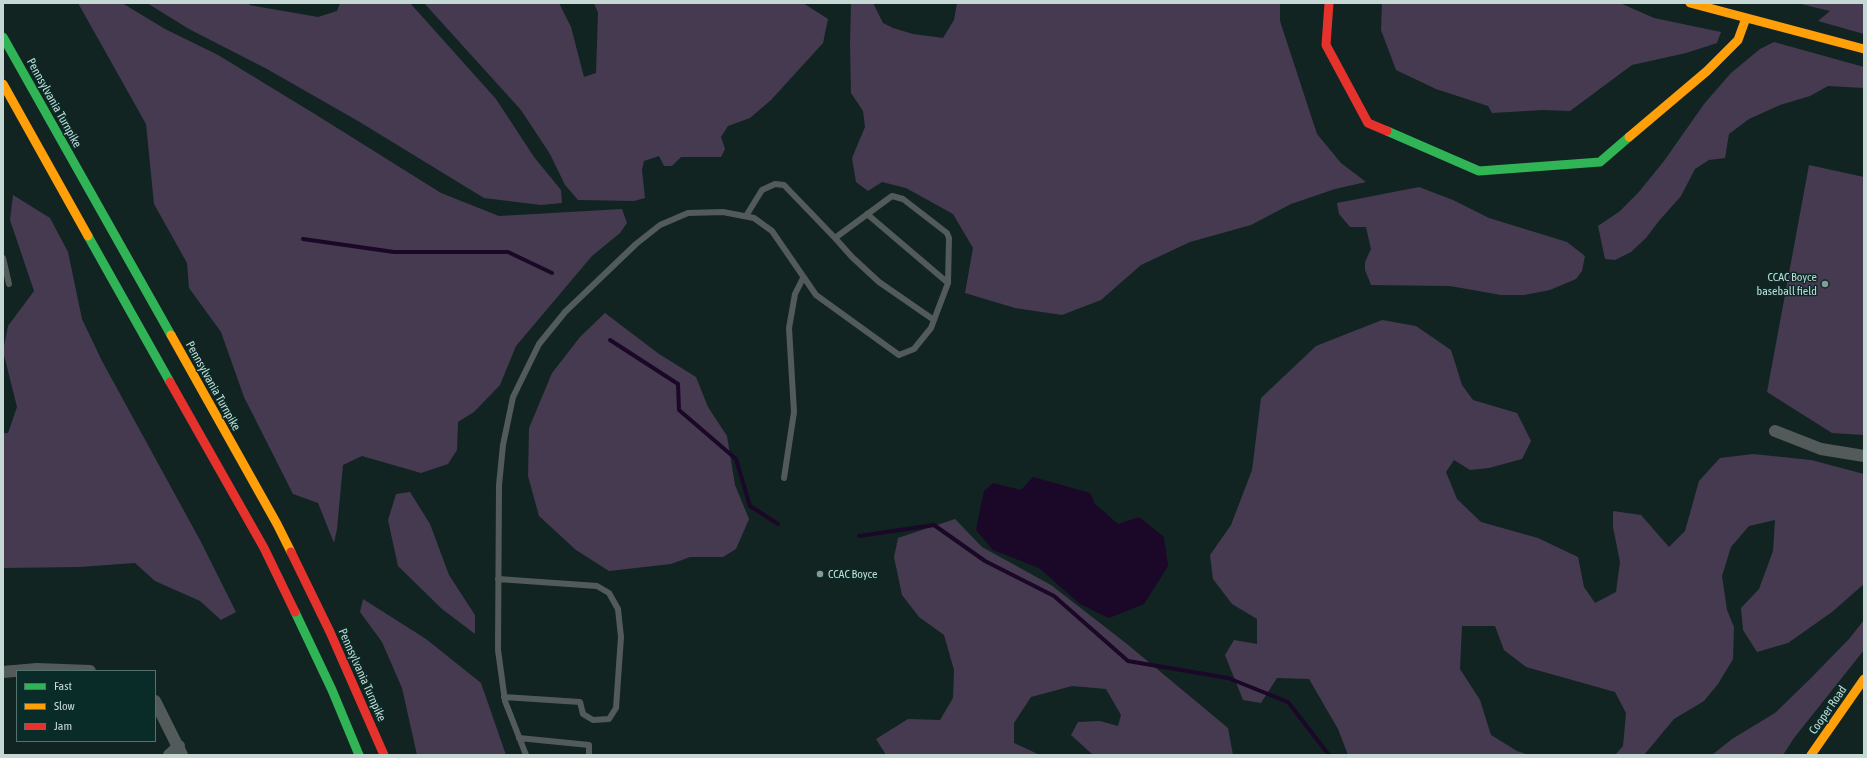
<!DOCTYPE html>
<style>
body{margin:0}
#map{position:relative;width:1867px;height:758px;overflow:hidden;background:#112422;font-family:"Asap Condensed",sans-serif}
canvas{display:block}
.frame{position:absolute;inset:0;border:4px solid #c6d8d4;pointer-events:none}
.legend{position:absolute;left:16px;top:670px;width:140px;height:72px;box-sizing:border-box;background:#092c28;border:1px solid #55716d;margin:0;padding:5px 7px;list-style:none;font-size:12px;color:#c6d8d4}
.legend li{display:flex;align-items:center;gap:8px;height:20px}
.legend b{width:20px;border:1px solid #55716d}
</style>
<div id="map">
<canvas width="1867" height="758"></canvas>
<div class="frame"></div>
<ul class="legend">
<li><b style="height:5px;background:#30b455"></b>Fast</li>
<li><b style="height:5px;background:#ff9f0a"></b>Slow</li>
<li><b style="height:5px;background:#e5322d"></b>Jam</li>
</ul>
</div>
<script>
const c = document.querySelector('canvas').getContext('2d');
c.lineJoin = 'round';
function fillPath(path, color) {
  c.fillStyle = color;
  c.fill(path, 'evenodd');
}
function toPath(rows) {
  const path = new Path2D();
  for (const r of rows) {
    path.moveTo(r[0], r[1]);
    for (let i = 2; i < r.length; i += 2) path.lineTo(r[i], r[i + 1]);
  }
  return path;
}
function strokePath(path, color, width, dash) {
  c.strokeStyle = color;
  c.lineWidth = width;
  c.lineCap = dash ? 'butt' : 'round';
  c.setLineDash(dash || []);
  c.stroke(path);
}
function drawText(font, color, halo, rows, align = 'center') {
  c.font = font + ' "Asap Condensed",sans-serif';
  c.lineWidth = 3;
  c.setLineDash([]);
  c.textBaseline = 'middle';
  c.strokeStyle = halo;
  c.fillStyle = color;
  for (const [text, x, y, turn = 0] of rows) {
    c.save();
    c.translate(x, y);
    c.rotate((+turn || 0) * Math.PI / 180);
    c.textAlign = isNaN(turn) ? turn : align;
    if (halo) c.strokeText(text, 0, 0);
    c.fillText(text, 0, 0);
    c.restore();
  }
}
fillPath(toPath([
 [78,3,122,3,165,29,218,55,318,116,441,193,499,216,622,209,627,223,620,233,592,256,516,346,500,385,474,412,458,422,457,450,448,464,421,473,362,456,343,465,337,529,334,543,318,503,293,494,244,397,221,332,189,288,187,263,154,204,146,124],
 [147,3,250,3,249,5,318,17,337,11,340,3,410,3,496,99,534,157,561,190,562,203,541,205,484,198,358,121,267,69,189,29],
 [424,3,559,3,571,27,584,77,596,73,598,13,594,3,803,3,828,19,823,43,771,100,750,118,728,126,721,137,725,149,721,157,681,157,672,166,664,166,659,156,644,161,642,170,645,198,634,201,578,200,565,185,550,154,521,110],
 [851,3,873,3,883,23,893,28,913,34,943,38,954,20,957,3,1280,3,1280,21,1317,134,1341,163,1366,182,1335,189,1291,204,1251,225,1190,242,1141,265,1101,300,1062,315,1015,308,965,293,973,248,953,214,906,188,882,182,868,191,856,182,852,158,865,127,863,111,851,93,850,43],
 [1382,3,1620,3,1654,18,1721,32,1717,43,1686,53,1632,65,1570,111,1543,110,1492,113,1488,106,1436,89,1396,70,1381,30],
 [1797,3,1864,3,1864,34,1818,21,1830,11],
 [1774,42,1864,67,1864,88,1828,86,1810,96,1780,105,1749,119,1729,134,1725,158,1709,160,1695,169,1681,196,1658,222,1646,238,1631,252,1615,260,1605,259,1598,226,1620,211,1638,193,1664,161,1704,104,1731,73,1760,49],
 [1809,165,1864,177,1864,435,1832,433,1767,392],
 [1419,187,1453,200,1489,218,1567,242,1585,256,1582,271,1576,279,1550,290,1524,295,1501,295,1450,286,1371,285,1365,270,1365,262,1371,249,1366,227,1350,227,1339,214,1337,203],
 [13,195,50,218,68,252,82,319,102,361,201,542,236,612,221,620,200,601,155,581,135,563,79,567,3,568,3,433,8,433,17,407,3,351,8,326,34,291,10,220],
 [605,313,659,354,696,377,708,407,727,436,735,485,749,519,736,549,723,557,690,557,671,564,609,571,576,550,539,516,528,476,529,428,552,373,580,337],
 [1382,320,1416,326,1451,350,1462,385,1473,400,1517,413,1531,441,1522,459,1489,468,1470,470,1454,460,1446,472,1457,499,1481,522,1538,538,1578,557,1584,587,1595,603,1616,592,1620,562,1613,527,1613,511,1641,515,1669,547,1685,531,1699,481,1720,458,1753,454,1811,460,1864,474,1864,584,1832,612,1788,643,1757,652,1743,630,1741,608,1759,589,1773,551,1775,520,1749,526,1731,547,1722,576,1727,610,1734,627,1733,659,1718,684,1704,701,1674,719,1644,755,1615,755,1623,746,1626,713,1615,692,1526,667,1504,650,1495,626,1462,626,1460,669,1480,700,1491,735,1517,751,1529,755,1348,755,1338,729,1309,679,1277,678,1261,703,1243,700,1225,655,1234,640,1257,644,1257,619,1232,604,1213,579,1210,555,1231,525,1252,470,1261,398,1316,346],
 [410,492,430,524,449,575,475,615,475,634,442,609,398,566,388,520,396,494],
 [955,519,982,547,1051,585,1127,644,1228,728,1233,755,1093,755,1071,735,1078,722,1100,721,1118,726,1121,715,1106,689,1072,686,1031,697,1014,723,1014,743,1040,755,886,755,876,739,908,719,940,720,953,698,954,670,944,635,919,617,902,595,894,557,898,538],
 [363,599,426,639,481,683,506,755,417,755,402,688,382,642,360,612],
 [1864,620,1864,650,1794,738,1783,755,1712,755,1732,739,1775,713,1811,678,1849,639]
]), '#463a50');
fillPath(toPath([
 [1033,477,1090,493,1095,504,1118,524,1139,517,1164,537,1168,566,1144,604,1109,618,1080,604,1039,568,993,550,976,530,984,491,993,483,1021,490]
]), '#1b0727');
strokePath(toPath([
 [303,239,394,252,508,252,552,273],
 [610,340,678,384,679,410,736,459,750,506,778,524],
 [859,536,934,525,985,561,1054,596,1128,661,1228,678,1288,702,1329,755]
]), '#1b0727', 4);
strokePath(toPath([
 [867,214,948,283],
 [835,238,852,257,879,282,934,320],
 [3,258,9,284],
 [784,478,794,412,789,328,795,294,803,278],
 [498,579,597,586,609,593,618,609,621,637,616,708,609,719,593,720,583,714,580,702,504,697],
 [519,738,589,745,589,755],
 [526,755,505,701,498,650,499,485,503,445,513,397,539,344,565,312,636,244,660,225,688,213,723,212,754,218,772,231,816,295,899,355,914,349,931,328,948,283,949,238,947,233,903,199,892,196,835,238,784,185,775,184,762,190,746,216]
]), '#525b5a', 6);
strokePath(toPath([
 [1775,431,1821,449,1864,456],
 [3,672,37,669,90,671],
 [155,701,182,755],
 [169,755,179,746]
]), '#525b5a', 12);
strokePath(toPath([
 [3,37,171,335],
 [1387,131,1479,171,1600,162,1629,137],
 [88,236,170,382],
 [295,612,332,690,359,755]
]), '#30b455', 9);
strokePath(toPath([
 [1690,3,1864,49],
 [3,84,88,236],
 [1629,137,1707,71,1738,40,1746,18],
 [171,335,277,524,291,552],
 [1811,755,1864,679]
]), '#ff9f0a', 9);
strokePath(toPath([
 [1329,3,1326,45,1368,123,1387,131],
 [170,382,264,548,295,612],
 [291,552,330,632,384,755]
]), '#e5322d', 9);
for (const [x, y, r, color] of [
 [1825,284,4,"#879996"],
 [820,574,4,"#879996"]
]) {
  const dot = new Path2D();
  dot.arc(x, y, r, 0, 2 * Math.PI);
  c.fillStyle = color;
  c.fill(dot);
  strokePath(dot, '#092c28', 1.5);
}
drawText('12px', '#c6d8d4', '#092c28', [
 ["Pennsylvania Turnpike",54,103,61],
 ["Pennsylvania Turnpike",213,386,61],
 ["Pennsylvania Turnpike",362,675,66],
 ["Cooper Road",1828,710,-55]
]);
drawText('12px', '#c6d8d4', '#092c28', [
 ["CCAC Boyce",1817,277],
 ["baseball field",1817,291],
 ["CCAC Boyce",828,574,"left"]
], 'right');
</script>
